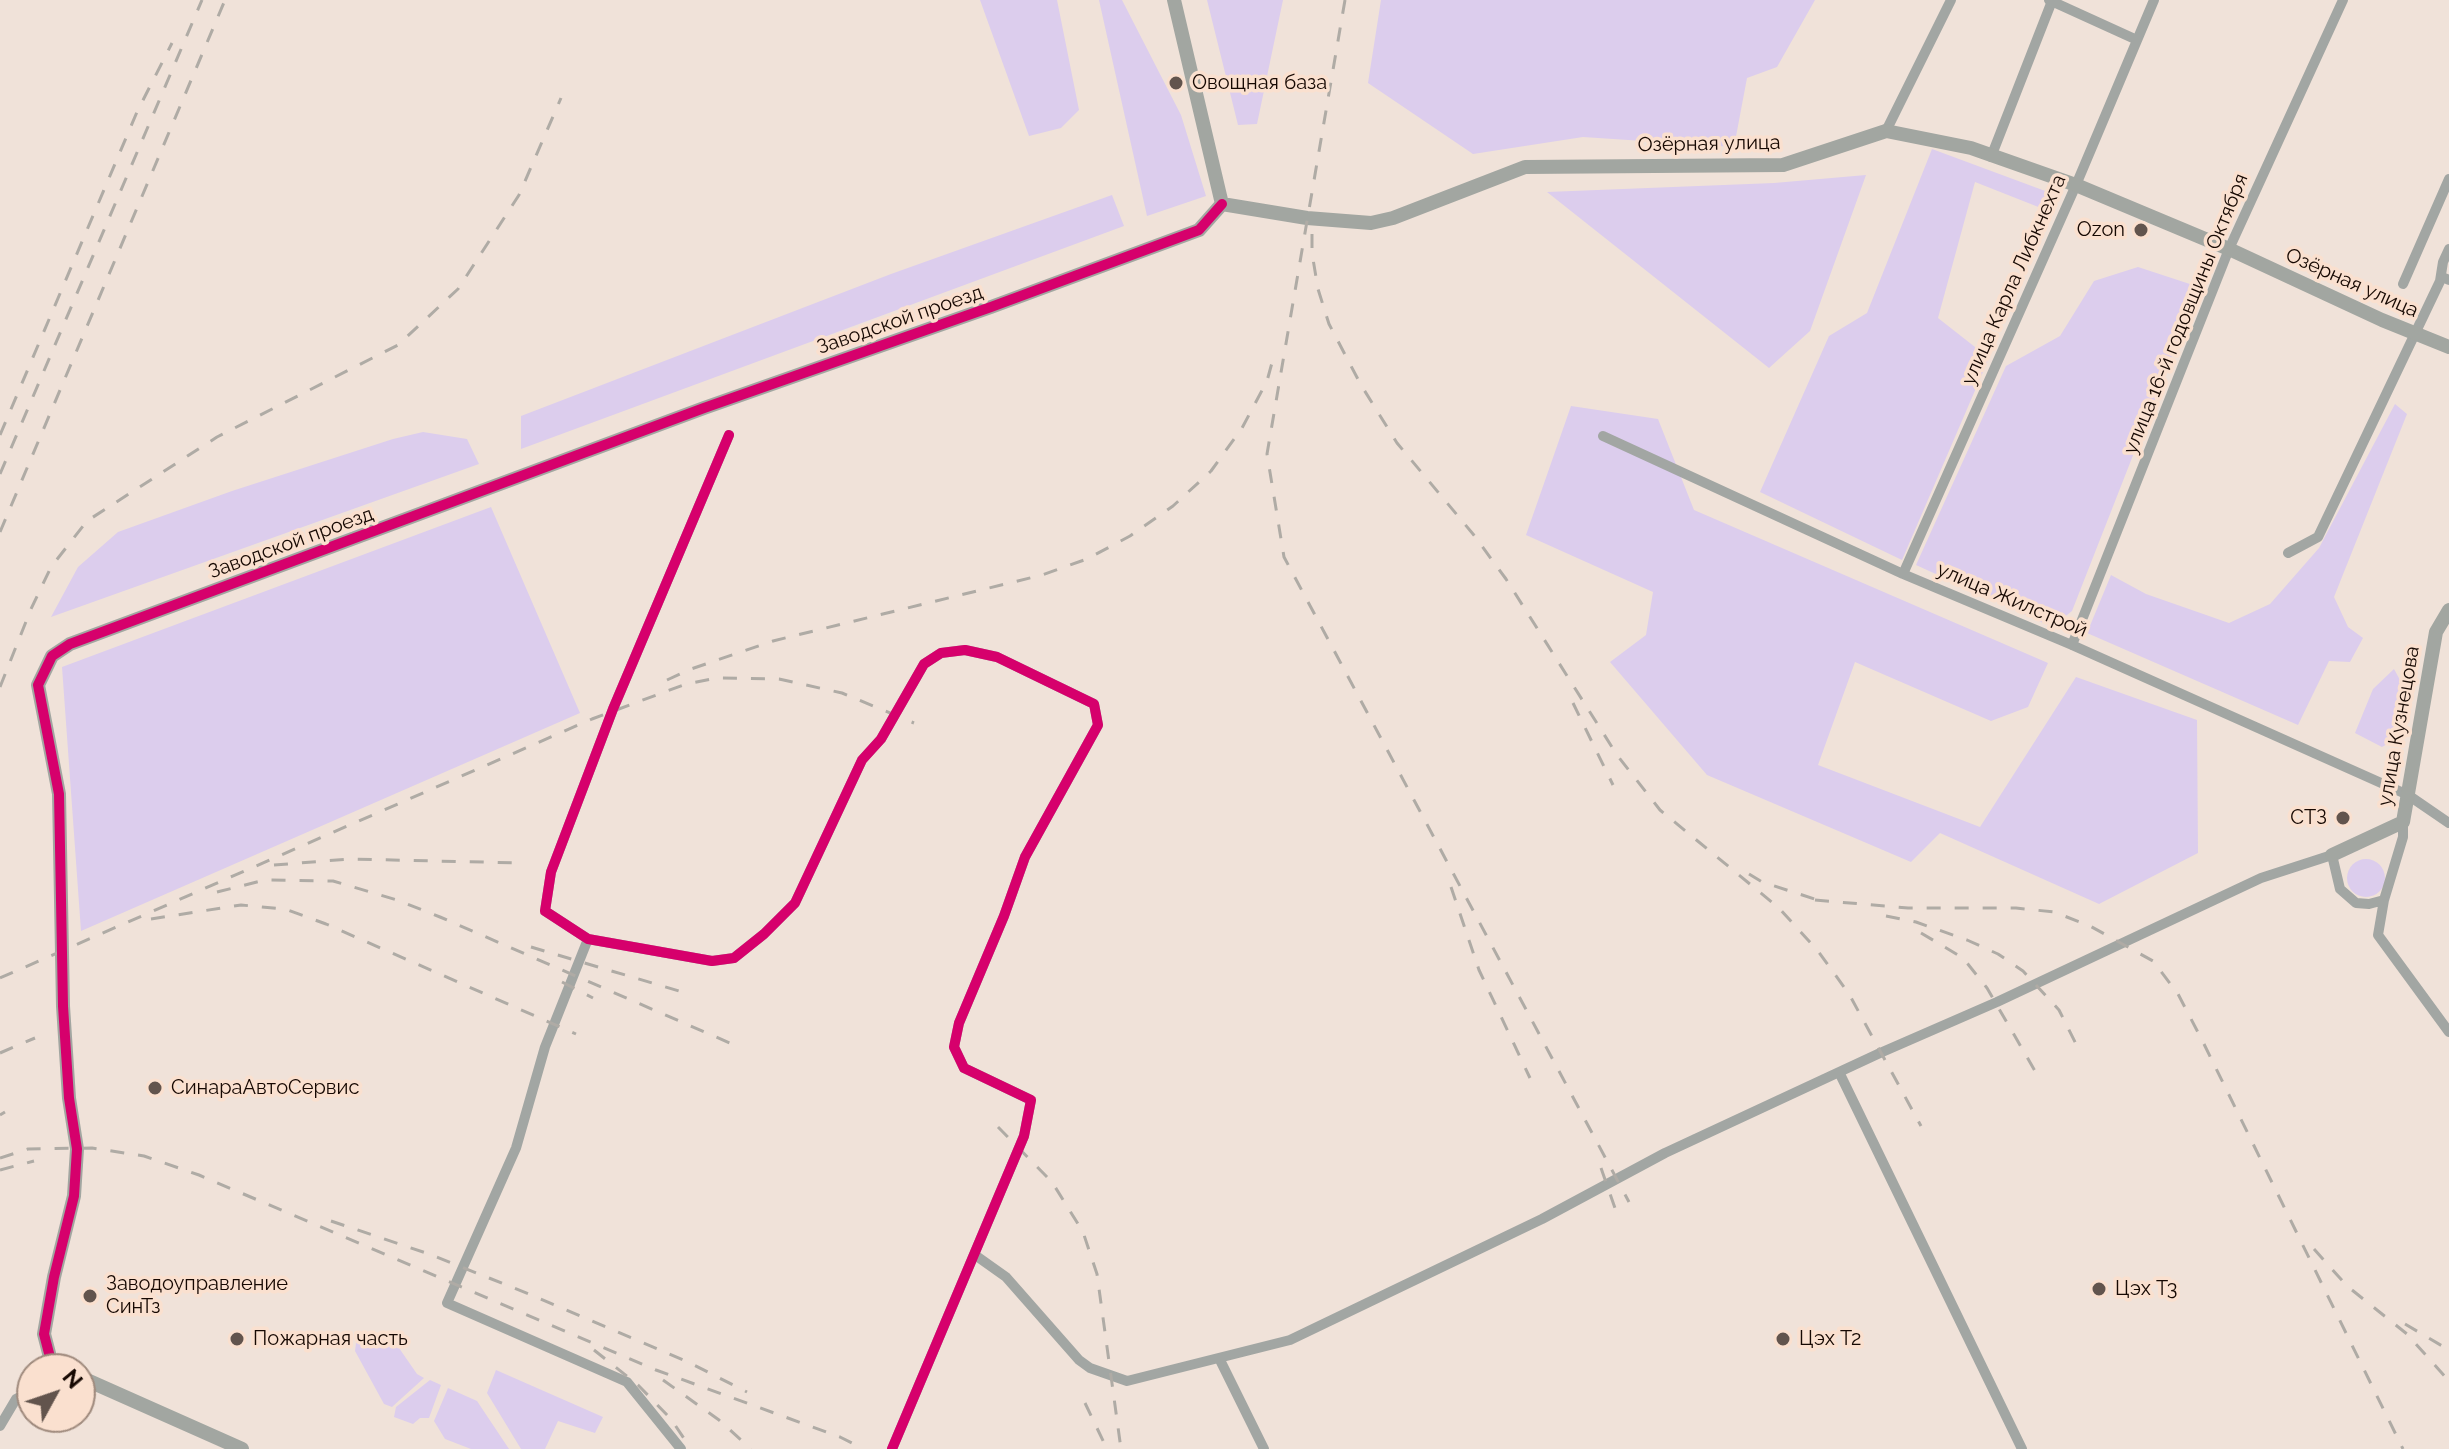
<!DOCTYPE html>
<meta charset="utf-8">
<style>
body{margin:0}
#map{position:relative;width:2449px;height:1449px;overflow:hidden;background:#f0e2d9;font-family:Raleway,sans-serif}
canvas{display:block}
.north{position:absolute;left:16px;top:1353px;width:80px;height:80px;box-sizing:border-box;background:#fae0cf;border:2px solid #9f8a7d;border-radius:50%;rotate:50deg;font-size:22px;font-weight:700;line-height:32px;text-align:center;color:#160802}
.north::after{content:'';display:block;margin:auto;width:28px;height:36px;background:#62544d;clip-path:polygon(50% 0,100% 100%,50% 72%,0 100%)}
</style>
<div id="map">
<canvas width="2449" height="1449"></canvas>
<div class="north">N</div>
</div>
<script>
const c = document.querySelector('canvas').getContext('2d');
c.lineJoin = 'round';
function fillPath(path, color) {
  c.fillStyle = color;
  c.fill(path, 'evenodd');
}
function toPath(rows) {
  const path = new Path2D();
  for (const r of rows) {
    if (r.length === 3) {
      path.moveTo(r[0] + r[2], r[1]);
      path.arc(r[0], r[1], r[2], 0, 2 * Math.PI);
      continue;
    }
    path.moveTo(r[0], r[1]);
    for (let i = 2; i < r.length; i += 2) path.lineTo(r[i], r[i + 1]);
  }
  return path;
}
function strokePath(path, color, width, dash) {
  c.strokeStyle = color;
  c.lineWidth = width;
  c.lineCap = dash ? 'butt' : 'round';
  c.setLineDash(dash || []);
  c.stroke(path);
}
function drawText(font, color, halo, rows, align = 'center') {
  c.font = font + ' Raleway,sans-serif';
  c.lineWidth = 7;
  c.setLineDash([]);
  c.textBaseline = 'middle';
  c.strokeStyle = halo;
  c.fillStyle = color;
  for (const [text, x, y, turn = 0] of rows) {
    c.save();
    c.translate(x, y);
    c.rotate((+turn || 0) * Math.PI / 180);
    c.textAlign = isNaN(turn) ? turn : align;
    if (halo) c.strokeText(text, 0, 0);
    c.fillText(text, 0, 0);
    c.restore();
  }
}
fillPath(toPath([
 [980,0,1057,0,1079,110,1061,128,1029,136],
 [1099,0,1122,0,1181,115,1206,196,1147,216],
 [1207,0,1283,0,1257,124,1238,125],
 [1381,0,1815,0,1777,67,1747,78,1734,147,1583,137,1473,154,1368,83],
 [1932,149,2056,195,2046,210,1975,182,1938,318,1989,358,1902,560,1760,492,1829,336,1867,313],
 [1866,175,1810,331,1769,368,1547,192,1774,183],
 [1112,195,1124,226,521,449,521,416,891,274],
 [2138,267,2199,287,2072,611,2052,627,1916,565,2006,366,2060,336,2094,281],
 [2395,404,2407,414,2334,597,2348,627,2363,638,2350,662,2329,661,2298,725,2087,633,2111,575,2146,594,2229,623,2270,604,2319,548],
 [1571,406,1658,419,1694,510,2048,663,2028,707,1991,721,1855,662,1818,765,1980,827,2076,677,2197,720,2198,853,2099,904,1940,833,1911,862,1707,775,1610,662,1646,635,1653,592,1526,535],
 [423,432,467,439,479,464,51,617,78,567,118,532,232,491,393,439],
 [491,507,580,713,81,931,62,667],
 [2394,669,2406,691,2407,710,2396,739,2382,747,2355,733,2373,689],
 [2366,878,19],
 [362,1331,370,1331,399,1348,417,1374,424,1378,392,1407,384,1404,355,1351,357,1335],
 [496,1370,603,1417,595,1433,558,1421,545,1449,521,1449,487,1393],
 [430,1380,441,1385,429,1418,420,1418,413,1424,394,1417,396,1407],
 [448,1388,477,1401,509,1449,471,1449,445,1439,434,1421]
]), '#dccded');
strokePath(toPath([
 [2049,0,2137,40],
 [1886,131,1951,0],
 [1991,157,2052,1],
 [2440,281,2443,262,2449,249],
 [2403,284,2449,179],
 [729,435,613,709,551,872,545,911,588,939,712,961,734,958,764,934,795,903,862,760,881,739,924,664,941,653,965,650,997,657,1094,704,1098,725,1025,857,1004,916,959,1023,954,1047,964,1068,1031,1100,1024,1136,892,1449],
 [1603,436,1903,574,2072,645,2408,795,2449,823],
 [2288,553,2318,537,2442,277,2449,280],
 [1903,574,2076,185,2154,0],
 [2072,645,2229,249,2343,0],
 [2403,822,2403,837,2384,900,2378,935,2449,1032],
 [588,939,545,1047,516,1148,447,1303,627,1382,681,1449],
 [1839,1072,2022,1449],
 [975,1255,1006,1277,1079,1360,1090,1368,1127,1381,1290,1340,1542,1219,1665,1153,1880,1053,1997,1002,2261,878,2332,855,2340,889,2356,903,2369,904,2384,900],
 [1219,1358,1264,1449],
 [0,1426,16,1399,32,1391]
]), '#a2a6a3', 10);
strokePath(toPath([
 [1174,0,1222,204],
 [1222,204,1307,218,1371,223,1393,218,1525,167,1783,165,1886,131,1971,148,2076,185,2229,249,2382,320,2449,347],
 [2332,855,2403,822,2436,632,2449,610],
 [64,1369,51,1361,44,1334,54,1277,74,1196,77,1149,69,1098,63,1006,59,794,38,685,52,656,70,644,704,408,991,307,1199,230,1222,204],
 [80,1377,242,1449]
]), '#a2a6a1', 14);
strokePath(toPath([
 [1345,0,1267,454,1284,557,1629,1202],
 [1312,234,1312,253,1318,289,1329,324,1361,385,1397,443,1473,534,1506,579,1617,755,1660,810,1779,908,1818,951,1849,994,1921,1126],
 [0,435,137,112,172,43],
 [0,474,202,0],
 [0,532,225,0],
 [667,680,691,669,773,641,1042,575,1087,559,1130,536,1173,506,1211,471,1242,428,1267,381,1273,359],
 [0,687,31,609,51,567,87,521,217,437,398,345,458,289,519,195,561,98],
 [1573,703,1613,785],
 [274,865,349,859,523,863],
 [1749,874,1762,882,1824,902],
 [1451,887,1479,970,1530,1078],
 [217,892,265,880,333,881,397,900,440,917,739,1047],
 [1815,900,1908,908,2016,908,2054,912,2090,926,2153,961,2178,994,2203,1042,2403,1449],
 [1886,916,1916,922,1967,940,1998,954,2023,971,2059,1010,2080,1052],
 [151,919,241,905,285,909,326,924,576,1034],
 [1921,933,1963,958,1987,988,2035,1071],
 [531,947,679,991],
 [0,978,592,719,686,684,717,678,779,679,842,693,914,723],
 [562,982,593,998],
 [0,1053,35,1038],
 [0,1115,5,1112],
 [998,1127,1052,1182,1083,1232,1097,1274,1121,1449],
 [0,1158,28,1149,92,1148,144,1156,199,1175,656,1370,840,1437,864,1449],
 [1601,1168,1615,1208],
 [0,1170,34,1161],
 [331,1221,429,1254,529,1294,688,1362,747,1392],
 [2314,1249,2347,1286,2407,1334,2449,1381],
 [2405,1324,2449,1350],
 [594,1350,638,1385,671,1419,691,1449],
 [663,1380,719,1420,751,1449],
 [1085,1403,1107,1449]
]), '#afaba5', 3, [14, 14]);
strokePath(toPath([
 [729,435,613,709,551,872,545,911,588,939,712,961,734,958,764,934,795,903,862,760,881,739,924,664,941,653,965,650,997,657,1094,704,1098,725,1025,857,1004,916,959,1023,954,1047,964,1068,1031,1100,1024,1136,892,1449],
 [64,1369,51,1361,44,1334,54,1277,74,1196,77,1149,69,1098,63,1006,59,794,38,685,52,656,70,644,704,408,991,307,1199,230,1222,204]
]), '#d6006c', 10);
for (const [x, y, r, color] of [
 [1176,83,8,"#62544d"],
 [2141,230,8,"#62544d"],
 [2343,818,8,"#62544d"],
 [155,1088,8,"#62544d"],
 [2099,1289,8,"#62544d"],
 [90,1296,8,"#62544d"],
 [237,1339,8,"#62544d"],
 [1783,1339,8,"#62544d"]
]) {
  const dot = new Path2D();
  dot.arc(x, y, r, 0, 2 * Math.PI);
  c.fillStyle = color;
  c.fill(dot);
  strokePath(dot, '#fae0cf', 3);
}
drawText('20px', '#160802', '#fae0cf', [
 ["Овощная база",1192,83],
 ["Ozon",2125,230,"right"],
 ["СТЗ",2327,818,"right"],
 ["СинараАвтоСервис",171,1088],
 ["Заводоуправление",106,1284],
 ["СинТз",106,1307],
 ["Цэх Т3",2115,1289],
 ["Пожарная часть",253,1339],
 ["Цэх Т2",1799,1339]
], 'left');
drawText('20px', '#160802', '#fae0cf', [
 ["Озёрная улица",1709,144,-1],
 ["улица Карла Либкнехта",2014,280,-66],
 ["Озёрная улица",2352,283,24],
 ["улица 16-й годовщины Октября",2186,314,-68],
 ["Заводской проезд",900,320,-19],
 ["Заводской проезд",291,543,-20],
 ["улица Жилстрой",2012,600,23],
 ["улица Кузнецова",2399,726,-80]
]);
</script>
